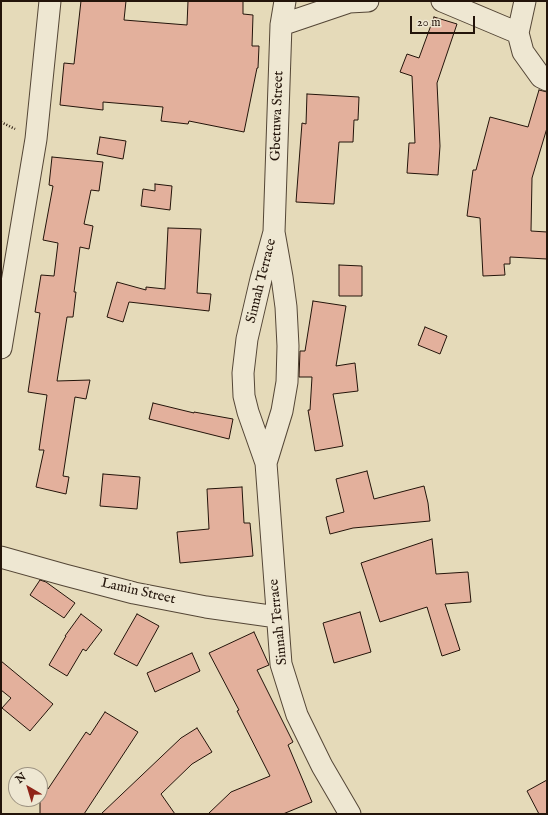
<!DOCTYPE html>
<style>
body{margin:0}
#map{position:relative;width:548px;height:815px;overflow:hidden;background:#e5dab9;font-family:"IM FELL English",serif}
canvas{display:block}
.frame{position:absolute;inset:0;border:2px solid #23140a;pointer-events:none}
.north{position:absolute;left:8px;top:767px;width:40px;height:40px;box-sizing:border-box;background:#eee7d2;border:1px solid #9d9382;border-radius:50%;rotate:322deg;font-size:11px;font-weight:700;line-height:16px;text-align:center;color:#23140a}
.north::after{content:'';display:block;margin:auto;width:14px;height:18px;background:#8f2418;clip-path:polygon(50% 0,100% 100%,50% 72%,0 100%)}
.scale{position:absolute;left:410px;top:16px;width:65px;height:18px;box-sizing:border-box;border:2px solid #23140a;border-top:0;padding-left:5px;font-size:12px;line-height:14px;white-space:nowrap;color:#23140a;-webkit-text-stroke:3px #eee7d2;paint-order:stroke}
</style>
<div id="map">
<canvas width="548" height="815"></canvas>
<div class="frame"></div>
<div class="north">N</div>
<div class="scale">20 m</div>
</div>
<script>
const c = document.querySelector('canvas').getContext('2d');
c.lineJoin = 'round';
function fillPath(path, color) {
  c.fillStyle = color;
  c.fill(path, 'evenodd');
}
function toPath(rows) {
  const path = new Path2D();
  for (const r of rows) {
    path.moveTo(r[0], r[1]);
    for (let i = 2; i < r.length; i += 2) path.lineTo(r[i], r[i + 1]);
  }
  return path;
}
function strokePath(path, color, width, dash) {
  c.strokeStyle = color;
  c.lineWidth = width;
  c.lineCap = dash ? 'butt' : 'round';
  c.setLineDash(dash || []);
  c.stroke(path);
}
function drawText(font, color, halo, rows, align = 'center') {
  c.font = font + ' "IM FELL English",serif';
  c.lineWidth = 4;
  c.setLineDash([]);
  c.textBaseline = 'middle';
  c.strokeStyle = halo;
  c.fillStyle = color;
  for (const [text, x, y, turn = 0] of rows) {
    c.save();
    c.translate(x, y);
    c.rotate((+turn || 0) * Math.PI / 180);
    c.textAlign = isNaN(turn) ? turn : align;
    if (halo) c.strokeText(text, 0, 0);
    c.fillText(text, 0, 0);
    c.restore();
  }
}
const building = toPath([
 [81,1,126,1,124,20,187,25,188,1,243,1,243,14,253,15,252,46,259,46,258,68,257,68,244,132,189,121,188,124,161,121,163,107,103,102,103,110,60,105,64,63,74,64,81,1],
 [434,17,457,24,437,83,440,146,438,175,407,173,409,143,415,143,412,76,400,72,407,54,419,58,434,17],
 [539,90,547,92,547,128,532,178,531,231,547,232,547,259,510,257,510,264,504,264,505,275,483,276,480,218,467,216,473,170,476,170,490,117,528,127,539,90],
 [307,94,359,97,358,120,354,120,353,142,339,142,334,204,296,202,302,123,306,124,307,94],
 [100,137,126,141,123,159,97,154,100,137],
 [52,157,103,162,99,191,91,190,84,224,93,226,89,249,80,247,74,292,76,292,73,317,67,317,57,381,90,380,86,399,75,397,63,476,69,477,66,494,36,487,44,450,39,450,47,395,28,392,40,313,35,312,41,275,54,276,58,243,43,240,53,186,49,185,52,157],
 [155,184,172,186,170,210,141,206,143,189,155,191,155,184],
 [168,228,201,229,197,293,211,294,209,311,129,302,123,322,107,317,117,282,146,290,146,287,165,289,168,228],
 [339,265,362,266,362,296,339,296,339,265],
 [313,301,346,306,336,366,355,363,358,391,333,394,343,446,315,451,308,410,310,410,312,377,299,377,300,351,305,351,313,301],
 [425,327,447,336,440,354,418,345,425,327],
 [153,403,194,413,194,412,233,419,229,439,149,419,153,403],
 [367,471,374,499,424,486,428,503,430,521,353,528,330,534,326,517,344,512,336,479,367,471],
 [103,474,140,477,137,509,100,506,103,474],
 [242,487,244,523,250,523,253,556,180,563,177,532,209,529,207,489,242,487],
 [432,539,436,574,468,572,471,602,445,604,460,650,442,656,427,607,380,622,361,563,432,539],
 [40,580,46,582,75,603,64,618,30,595,40,580],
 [360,612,371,652,334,663,323,623,360,612],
 [81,614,102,630,86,651,83,649,67,676,49,665,66,636,65,636,81,614],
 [137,614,159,626,137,666,114,654,137,614],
 [254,632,269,665,257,670,293,742,288,745,312,802,283,814,208,814,231,792,270,776,237,711,239,710,209,653,254,632],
 [192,653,200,671,155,692,147,673,192,653],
 [1,661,53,704,30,731,2,708,11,698,1,690,1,661],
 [105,712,138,732,84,814,40,814,40,781,48,789,86,732,90,735,105,712],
 [197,728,212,752,192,764,161,794,175,814,101,814,181,738,197,728],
 [547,780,547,814,539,814,527,791,547,780]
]);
fillPath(building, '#e3b09c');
strokePath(building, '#23140a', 1);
const minor = toPath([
 [442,1,518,33],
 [525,1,518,33,523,52,541,77,547,80],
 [281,25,349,2,368,1],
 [274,232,261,279,247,339,243,373,244,396,248,412,266,463,281,664,297,715,322,766,350,814],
 [1,348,36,139,50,1],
 [266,463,282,411,287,382,288,346,286,307,282,277,274,232,281,25,285,1],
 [1,557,65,575,134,593,206,607,277,617]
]);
strokePath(minor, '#544636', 23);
strokePath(toPath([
 [1,122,15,129]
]), '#23140a', 2.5, [1, 2]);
strokePath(minor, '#eee7d2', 21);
drawText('14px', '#23140a', '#eee7d2', [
 ["Gbetuwa Street",278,116,-88],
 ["Sinnah Terrace",262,281,-76],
 ["Lamin Street",138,592,13],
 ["Sinnah Terrace",279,622,-96]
]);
</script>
